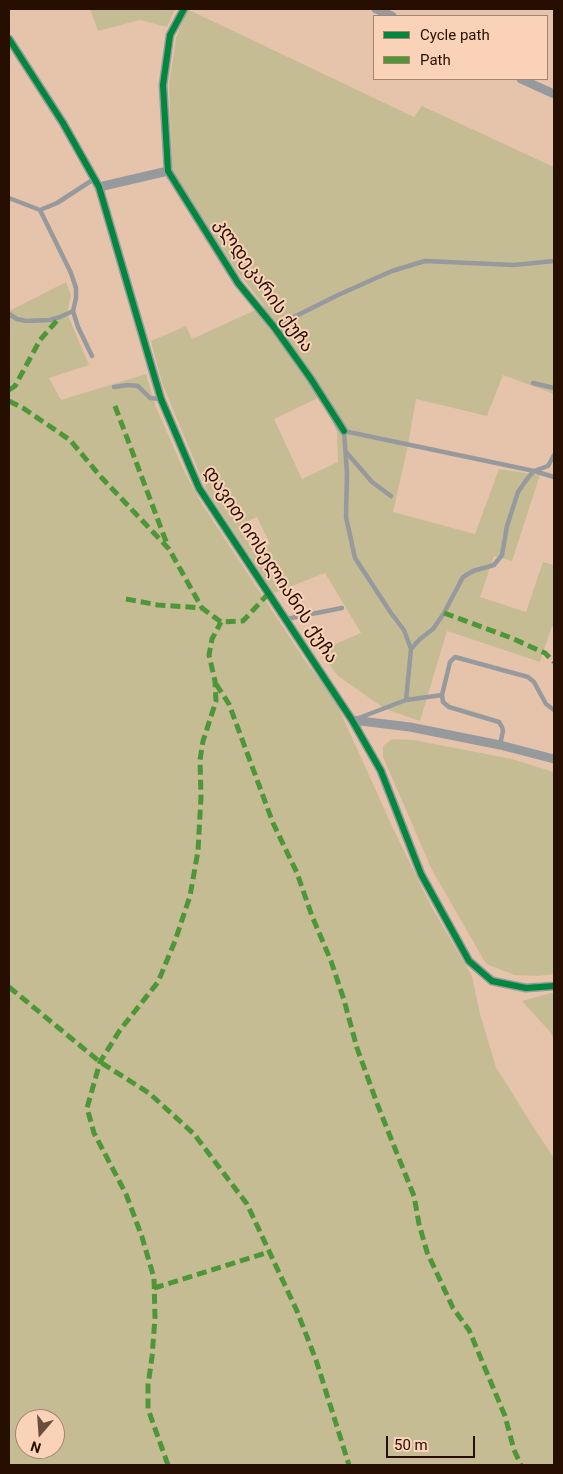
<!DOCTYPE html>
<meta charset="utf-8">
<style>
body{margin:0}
#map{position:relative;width:563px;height:1474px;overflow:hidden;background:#e6c4ac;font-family:Roboto,sans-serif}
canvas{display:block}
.frame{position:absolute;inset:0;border:10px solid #260f01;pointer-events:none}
.legend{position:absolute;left:373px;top:15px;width:175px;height:65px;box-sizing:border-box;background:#fad2b8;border:1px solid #a5846f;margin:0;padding:6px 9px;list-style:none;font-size:15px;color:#260f01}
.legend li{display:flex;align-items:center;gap:10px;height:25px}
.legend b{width:25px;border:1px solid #a5846f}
.north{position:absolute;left:15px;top:1409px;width:50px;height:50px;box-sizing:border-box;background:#fad2b8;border:1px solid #a5846f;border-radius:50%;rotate:198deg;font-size:14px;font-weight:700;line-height:20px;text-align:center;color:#260f01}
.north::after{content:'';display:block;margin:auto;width:18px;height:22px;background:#694e3d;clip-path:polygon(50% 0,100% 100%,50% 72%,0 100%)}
.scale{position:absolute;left:386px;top:1436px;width:89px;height:22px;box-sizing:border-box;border:2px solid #260f01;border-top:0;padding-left:6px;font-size:15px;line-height:18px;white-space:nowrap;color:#260f01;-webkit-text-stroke:4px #fad2b8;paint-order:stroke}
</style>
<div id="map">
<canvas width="563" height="1474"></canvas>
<div class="frame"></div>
<ul class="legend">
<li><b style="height:6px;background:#00873e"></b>Cycle path</li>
<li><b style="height:6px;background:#4e9739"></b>Path</li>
</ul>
<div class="north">N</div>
<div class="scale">50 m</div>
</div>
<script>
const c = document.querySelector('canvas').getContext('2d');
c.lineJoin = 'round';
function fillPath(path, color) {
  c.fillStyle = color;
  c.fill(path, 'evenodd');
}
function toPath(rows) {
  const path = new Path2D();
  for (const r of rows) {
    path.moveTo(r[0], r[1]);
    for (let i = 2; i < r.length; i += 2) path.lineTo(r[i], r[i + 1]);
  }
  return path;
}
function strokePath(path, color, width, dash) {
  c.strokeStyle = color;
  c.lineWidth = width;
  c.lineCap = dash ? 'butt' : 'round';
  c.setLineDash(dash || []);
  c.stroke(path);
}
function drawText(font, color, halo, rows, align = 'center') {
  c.font = font + ' Roboto,"Noto Sans Georgian",sans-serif';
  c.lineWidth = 4;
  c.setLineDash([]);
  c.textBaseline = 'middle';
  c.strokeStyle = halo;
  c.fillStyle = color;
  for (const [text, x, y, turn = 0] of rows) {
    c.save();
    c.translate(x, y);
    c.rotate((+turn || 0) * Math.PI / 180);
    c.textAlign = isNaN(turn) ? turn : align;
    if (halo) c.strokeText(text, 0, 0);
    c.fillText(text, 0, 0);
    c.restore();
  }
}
fillPath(toPath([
 [90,9,175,9,167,27,140,20,98,31],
 [187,9,414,117,422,106,554,167,554,394,503,375,487,416,416,399,407,450,393,512,475,534,499,469,540,475,512,561,494,556,480,597,526,612,543,562,554,565,554,627,552,626,540,662,447,631,420,721,385,709,338,676,319,651,361,633,325,573,274,593,207,491,162,383,151,341,186,326,192,339,264,306,237,271,172,170,169,85,176,38],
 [320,397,337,432,338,462,302,479,274,419],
 [257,517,270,544,253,552,241,524],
 [66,282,71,295,67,313,89,365,49,378,61,400,146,374,156,407,185,473,202,504,306,662,329,691,339,709,392,826,431,906,472,976,480,1014,496,1067,527,1117,554,1158,554,1465,9,1465,9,311],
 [25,1419,55,1419,55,1449,25,1449],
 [392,739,414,740,512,759,554,772,554,974,538,976,515,975,486,964,432,870,383,757,383,746],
 [551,993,554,993,554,1040,551,1033,522,1001]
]), '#c6bc93');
strokePath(toPath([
 [9,198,40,210],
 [9,314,17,319,26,321,50,320,60,317,73,311],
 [274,327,338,295,392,271,425,261,514,265,554,261],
 [92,356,78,327,73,311,76,298,76,288,71,273,40,210,57,203,94,179],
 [533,383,554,388],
 [114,387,128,385,138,386,150,398,161,399],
 [347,453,372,482,391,496],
 [286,619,342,608],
 [411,649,404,630,391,613,355,558,346,517,347,473,344,431,534,471,554,477],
 [406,700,442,695],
 [356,719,406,700,411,649,420,639,433,629,444,613,463,577,473,571,494,565,502,555,507,526,518,492,527,479,534,471,548,466,554,455],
 [500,745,503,731,502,727,499,722,449,707,443,702,442,695,450,662,455,657,528,677,534,682,546,704,554,710]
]), '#979a9d', 4.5);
strokePath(toPath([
 [184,9,170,35,163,85,168,171,238,283,274,327,311,379,344,431],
 [376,9,392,16],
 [9,39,63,123,99,187,161,399,199,488,352,720,381,771,421,874,469,961,492,981,526,988,554,986],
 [521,79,554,94],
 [99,187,168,171],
 [352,720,410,727,500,745,554,759]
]), '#979a9d', 9);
strokePath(toPath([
 [9,390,15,386,40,340,60,317],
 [9,401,23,408,70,440,101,477,169,549,202,608],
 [115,406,167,544],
 [126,599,158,605,202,608,221,622,243,621,268,594],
 [444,613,509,637,545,653,554,662],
 [216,684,229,704,273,823,297,873,312,916,331,961,344,1000,357,1048,378,1106,414,1196,419,1224,427,1252,453,1308,469,1330,505,1416,514,1450,521,1465],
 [9,987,100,1062,149,1093,194,1134,247,1204,297,1311,316,1360,349,1465],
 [154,1288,269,1252],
 [168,1465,148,1409,148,1385,152,1357,155,1318,154,1278,142,1237,126,1194,94,1133,87,1108,100,1062,120,1030,158,982,175,941,190,896,198,851,201,797,200,760,203,741,216,701,215,681,209,655,212,639,221,622]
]), '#4e9739', 5, [10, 5]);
strokePath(toPath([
 [184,9,170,35,163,85,168,171,238,283,274,327,311,379,344,431],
 [9,39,63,123,99,187,161,399,199,488,352,720,381,771,421,874,469,961,492,981,526,988,554,986]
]), '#00873e', 6);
drawText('18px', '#260f01', '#fad2b8', [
 ["კლდეკარის ქუჩა",263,286,55],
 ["დავით იოსელიანის ქუჩა",270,565,57]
]);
</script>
